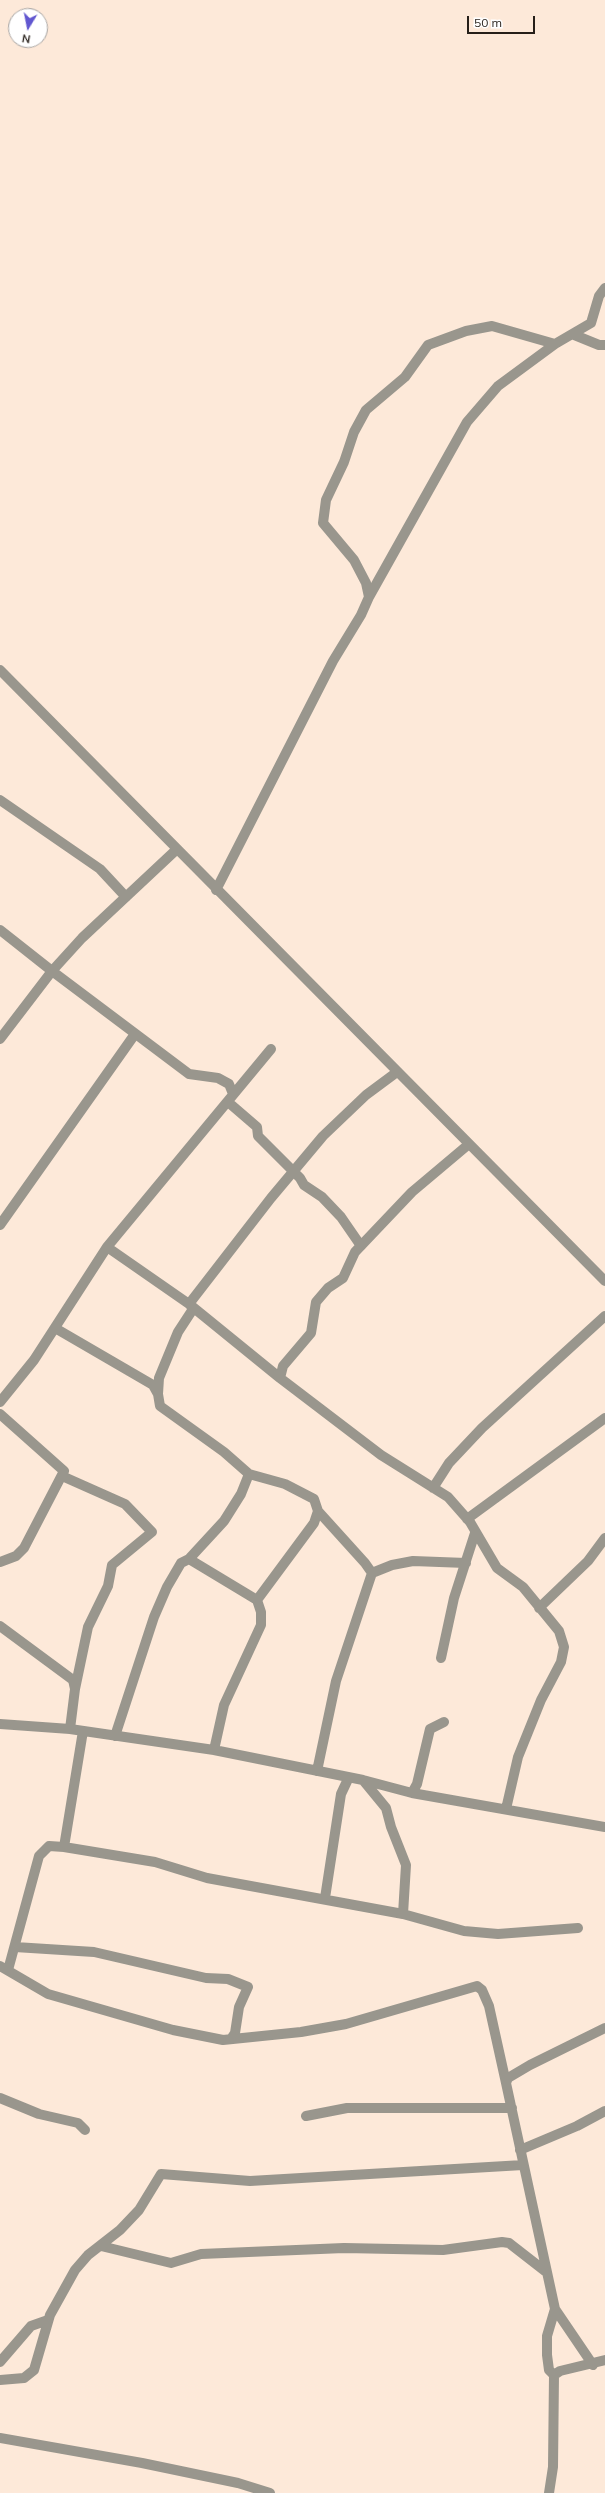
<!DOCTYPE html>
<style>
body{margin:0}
#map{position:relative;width:605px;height:2493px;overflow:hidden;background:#fde9d9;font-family:Mulish,sans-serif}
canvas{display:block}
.north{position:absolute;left:8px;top:8px;width:40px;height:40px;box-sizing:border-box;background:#fff;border:1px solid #a8a5a3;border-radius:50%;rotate:190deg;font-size:11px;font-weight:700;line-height:16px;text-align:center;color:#261f19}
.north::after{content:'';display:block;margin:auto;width:14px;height:18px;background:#6157d0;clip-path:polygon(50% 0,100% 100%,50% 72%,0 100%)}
.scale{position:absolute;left:467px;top:16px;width:68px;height:18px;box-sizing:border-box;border:2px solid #261f19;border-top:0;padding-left:5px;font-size:12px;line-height:14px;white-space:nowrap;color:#261f19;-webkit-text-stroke:3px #fff;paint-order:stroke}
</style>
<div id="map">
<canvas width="605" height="2493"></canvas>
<div class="north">N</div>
<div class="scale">50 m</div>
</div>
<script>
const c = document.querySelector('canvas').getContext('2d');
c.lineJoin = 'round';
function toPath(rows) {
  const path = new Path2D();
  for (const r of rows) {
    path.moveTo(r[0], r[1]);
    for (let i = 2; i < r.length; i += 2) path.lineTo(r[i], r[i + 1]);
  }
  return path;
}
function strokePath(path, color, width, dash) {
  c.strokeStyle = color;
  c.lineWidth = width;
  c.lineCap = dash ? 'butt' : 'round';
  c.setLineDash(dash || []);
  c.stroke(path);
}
strokePath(toPath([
 [572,334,599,345,605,345],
 [369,597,467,422,498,386,555,344],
 [0,670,605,1281],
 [0,800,100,869,126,897],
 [216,890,333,661,361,615,369,597,366,583,354,560,323,523,326,500,344,462,354,432,366,410,405,377,428,345,466,331,492,326,555,344,591,323,599,296,605,288],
 [0,930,52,971,189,1074,218,1078,229,1084,233,1094],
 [0,1039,52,971,82,938,176,850],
 [228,1102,257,1127,258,1136,300,1178,304,1185,322,1197,341,1217,361,1246],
 [469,1144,412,1192,355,1252,343,1278,328,1288,316,1302,311,1333,283,1366,280,1378,381,1455,448,1497,470,1522,497,1568,523,1587,559,1631,564,1647,561,1662,541,1700,518,1757,506,1809],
 [0,1225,135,1034],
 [107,1247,189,1304,280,1378],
 [189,1304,271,1198,323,1136,366,1095,397,1072],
 [55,1328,153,1385,158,1394,160,1406,224,1452,249,1474,285,1484,314,1499,318,1511,314,1523,257,1600],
 [158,1394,159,1378,178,1332,193,1309],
 [0,1402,34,1360,107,1247,271,1049],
 [0,1414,64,1471,24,1548,16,1556,0,1562],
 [62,1476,125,1504,152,1532,112,1565,108,1586,88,1627,75,1689],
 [433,1488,449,1463,482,1428,605,1316],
 [467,1519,605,1418],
 [189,1559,224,1521,241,1494,249,1474],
 [372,1573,392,1565,413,1561,466,1563],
 [539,1608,588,1561,605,1538],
 [0,1626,73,1680,75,1689,70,1729],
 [441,1658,454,1598,475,1533],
 [0,1724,70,1729,214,1750,363,1780,412,1793,605,1827],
 [115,1736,154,1617,167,1587,181,1563,189,1559,257,1600,261,1612,261,1625,224,1705,214,1750],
 [317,1771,336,1681,372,1573,365,1563,318,1511],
 [363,1780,386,1808,391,1827,406,1865,403,1914],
 [412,1793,417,1784,430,1729,444,1722],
 [64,1847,83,1731],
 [325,1898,341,1794,349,1777],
 [15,1947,94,1952,206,1978,228,1979,248,1987,239,2007,235,2033,231,2039],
 [0,1966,48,1994,173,2030,223,2040,301,2032,346,2024,477,1986,482,1990,489,2006,506,2083],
 [8,1970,39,1856,49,1846,64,1847,155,1862,207,1878,403,1914,464,1931,498,1934,578,1928],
 [0,2098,39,2114,78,2123,85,2130],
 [306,2116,347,2108,512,2108],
 [520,2150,577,2126,605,2111],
 [101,2246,171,2263,201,2254,344,2248,443,2250,502,2242,509,2243,545,2271],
 [555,2309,593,2365],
 [0,2362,31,2326,48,2320],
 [554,2375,549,2370,547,2355,547,2336,555,2309,506,2083,508,2078,530,2065,605,2028],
 [0,2380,24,2378,34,2370,50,2315,75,2270,88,2255,120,2230,139,2210,161,2174,250,2181,523,2165],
 [0,2438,142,2463,238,2483,270,2493],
 [549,2493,553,2467,554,2375,560,2371,605,2360]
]), '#99968d', 10);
</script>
